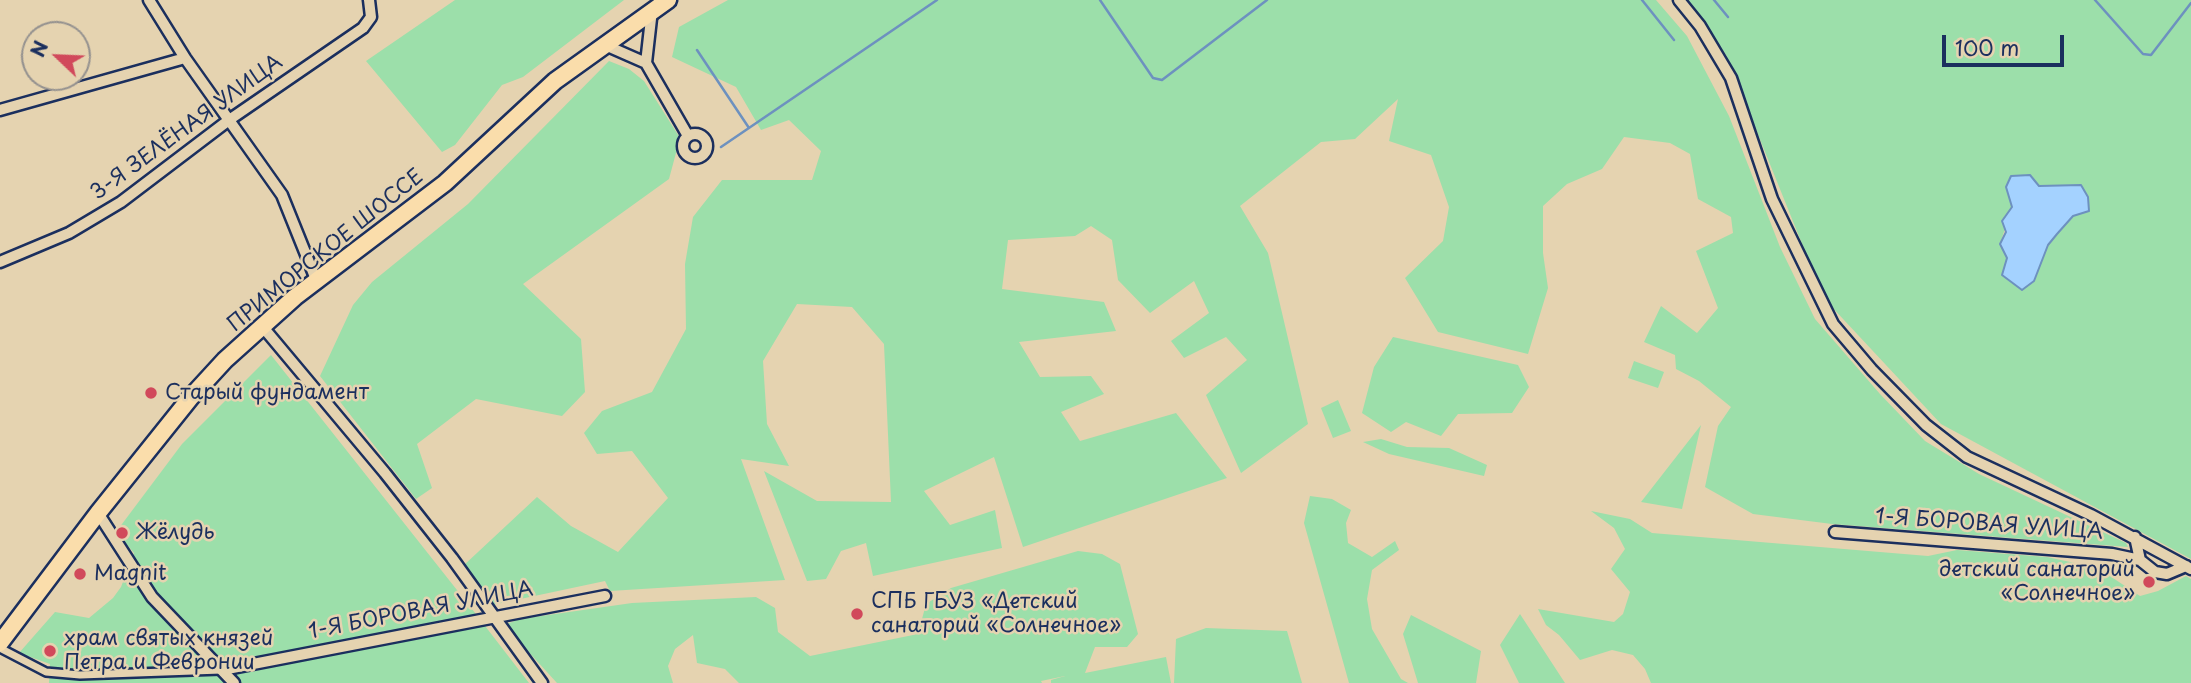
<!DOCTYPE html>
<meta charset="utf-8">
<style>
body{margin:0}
#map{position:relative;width:2191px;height:683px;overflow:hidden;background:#e5d3b0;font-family:"Playpen Sans",sans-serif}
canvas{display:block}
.north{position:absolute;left:21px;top:21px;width:70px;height:70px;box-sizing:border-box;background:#e5d3b0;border:2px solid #94918f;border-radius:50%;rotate:293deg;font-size:19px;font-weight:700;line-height:28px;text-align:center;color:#1b2f5e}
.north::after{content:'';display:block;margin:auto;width:24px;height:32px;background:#d1495b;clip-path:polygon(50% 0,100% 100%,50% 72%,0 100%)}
.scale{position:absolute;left:1942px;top:35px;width:122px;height:32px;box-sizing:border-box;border:4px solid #1b2f5e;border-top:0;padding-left:9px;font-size:21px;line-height:24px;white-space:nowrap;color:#1b2f5e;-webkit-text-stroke:5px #e5d3b0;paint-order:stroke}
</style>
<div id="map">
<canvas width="2191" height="683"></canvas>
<div class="north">N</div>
<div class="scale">100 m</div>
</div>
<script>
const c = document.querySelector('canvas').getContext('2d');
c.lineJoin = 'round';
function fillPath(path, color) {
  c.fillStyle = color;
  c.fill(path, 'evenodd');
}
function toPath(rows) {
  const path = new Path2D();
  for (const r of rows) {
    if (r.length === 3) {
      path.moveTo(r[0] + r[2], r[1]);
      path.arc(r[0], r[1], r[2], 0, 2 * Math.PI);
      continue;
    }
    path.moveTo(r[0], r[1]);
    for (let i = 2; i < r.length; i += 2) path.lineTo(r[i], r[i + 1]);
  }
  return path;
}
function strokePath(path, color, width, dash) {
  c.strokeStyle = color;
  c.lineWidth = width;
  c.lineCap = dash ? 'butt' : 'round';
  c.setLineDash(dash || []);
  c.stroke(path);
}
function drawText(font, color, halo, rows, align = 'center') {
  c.font = font + ' "Playpen Sans",sans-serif';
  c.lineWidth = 5;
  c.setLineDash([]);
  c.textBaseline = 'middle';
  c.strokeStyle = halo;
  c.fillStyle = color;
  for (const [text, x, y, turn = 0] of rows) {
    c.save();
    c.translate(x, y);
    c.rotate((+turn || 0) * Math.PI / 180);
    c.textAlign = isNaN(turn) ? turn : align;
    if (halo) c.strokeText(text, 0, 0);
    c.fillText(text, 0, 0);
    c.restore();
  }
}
fillPath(toPath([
 [455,0,624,0,523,77,502,85,455,145,442,152,366,61],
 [728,0,1656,0,1687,36,1729,116,1780,247,1815,319,1880,394,1925,441,1979,474,2126,543,2128,547,1832,524,1753,514,1705,487,1718,426,1731,407,1699,381,1676,369,1675,355,1644,342,1661,306,1697,333,1718,308,1696,251,1733,233,1731,217,1698,199,1690,154,1670,143,1624,137,1602,169,1567,184,1543,206,1543,253,1548,288,1528,354,1438,332,1405,278,1443,241,1449,207,1431,155,1389,141,1398,99,1355,139,1321,142,1240,206,1268,253,1308,424,1241,473,1206,395,1247,360,1226,337,1184,358,1171,341,1209,313,1194,281,1150,313,1118,280,1112,240,1091,226,1075,236,1008,240,1002,289,1104,302,1116,331,1019,342,1040,377,1091,376,1104,394,1061,412,1080,441,1176,413,1227,478,1023,547,994,457,924,491,950,525,995,510,1002,548,873,576,866,543,841,551,826,579,807,581,764,471,817,501,891,502,884,344,852,307,797,304,763,361,767,424,789,466,741,459,785,580,610,591,605,581,492,605,463,566,537,497,571,526,618,552,668,498,632,451,597,454,584,433,602,411,652,392,686,329,685,264,693,217,722,180,812,180,821,151,789,120,761,130,736,87,672,57,679,27],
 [1688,0,2191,0,2191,559,1941,424,1830,305,1815,276,1726,55],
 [2080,185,2073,216,2048,245,2042,259,2000,244,2012,207,2006,187],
 [609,61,629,69,644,81,680,138,669,179,523,284,581,339,585,392,562,416,476,399,417,444,432,488,416,499,320,376,353,305,372,282,468,204],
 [1393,337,1518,365,1529,387,1512,413,1458,414,1441,436,1406,422,1391,432,1362,413,1374,367],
 [271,355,472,609,529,683,49,683,50,664,19,653,55,612,89,618,113,598,121,587,134,553,116,532,182,444],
 [1634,361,1664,372,1658,388,1628,378],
 [1338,400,1351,431,1333,438,1321,408],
 [1701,425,1682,509,1641,502],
 [1381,439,1407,447,1449,448,1487,465,1484,476,1389,454,1363,442],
 [1310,496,1332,499,1351,510,1346,523,1348,543,1372,557,1395,541,1399,550,1372,570,1367,599,1372,629,1401,679,1408,683,1349,683,1304,523],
 [1591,511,1630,519,1652,533,1928,556,1957,550,2047,557,2098,568,2140,596,2158,591,2186,576,2191,579,2191,683,1651,683,1645,669,1633,655,1612,650,1580,660,1559,635,1546,625,1538,609,1614,622,1623,614,1630,592,1611,569,1625,549,1614,528],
 [1078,551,1102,554,1120,564,1138,634,1127,647,1095,647,1085,673,1166,657,1171,683,1051,683,1051,680,1065,676,1041,681,1042,683,739,683,725,669,697,663,693,635,675,649,668,666,673,683,557,683,504,625,520,619,632,603,756,597,775,608,778,632,810,656,918,634,926,604,951,588],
 [1520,614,1565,683,1519,683,1500,645],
 [1411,615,1481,651,1476,683,1418,683,1403,634],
 [1206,628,1287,631,1302,683,1174,683,1176,639]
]), '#9cdfaa');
const water = toPath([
 [2030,175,2039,186,2081,185,2088,197,2089,211,2073,216,2057,234,2048,245,2034,281,2022,290,2002,275,2007,258,2000,244,2006,232,2002,221,2012,207,2006,187,2011,176,2030,175]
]);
fillPath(water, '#a4d2ff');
strokePath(water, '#6d91bf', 2);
strokePath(toPath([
 [1100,0,1153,78,1162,80,1267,0],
 [1642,0,1674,40],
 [1714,0,1728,17],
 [2095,0,2143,54,2151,55,2191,3],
 [697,50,749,128],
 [721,147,937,0]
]), '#6d91bf', 2.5);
const pedestrian = toPath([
 [0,648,46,672,80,675,221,670]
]);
const minor = toPath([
 [149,0,185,58,282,195,317,282],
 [1679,0,1700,26,1731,78,1772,199,1833,324,1872,370,1926,425,1967,457,2091,515,2191,569],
 [605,45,646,63,688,136],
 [646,63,652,10],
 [0,110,185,58],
 [695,146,12],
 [0,262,69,233,121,202,229,120,363,28,371,17,369,0],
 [262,326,385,473,452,558,542,683],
 [98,513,152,597,234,683],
 [1835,532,2112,554,2140,560],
 [2135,537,2140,560,2155,572,2167,574,2186,566],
 [222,670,605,596]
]);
const primary = toPath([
 [0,643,98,513,191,397,225,360,295,297,445,183,555,81,668,0]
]);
strokePath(pedestrian, '#1b2f5e', 12);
strokePath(minor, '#1b2f5e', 15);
strokePath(primary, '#1b2f5e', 21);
strokePath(pedestrian, '#e5d3b0', 7);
strokePath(minor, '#e5d3b0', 10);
strokePath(primary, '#faddab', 16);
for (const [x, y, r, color] of [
 [151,393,7,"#d1495b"],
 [122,533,7,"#d1495b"],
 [80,574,7,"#d1495b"],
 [2149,582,7,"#d1495b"],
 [857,614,7,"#d1495b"],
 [50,651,7,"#d1495b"]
]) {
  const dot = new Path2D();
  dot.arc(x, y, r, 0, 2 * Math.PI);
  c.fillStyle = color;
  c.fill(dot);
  strokePath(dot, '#e5d3b0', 2.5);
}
drawText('21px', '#1b2f5e', '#e5d3b0', [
 ["3-Я ЗЕЛЁНАЯ УЛИЦА",187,128,-36],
 ["ПРИМОРСКОЕ ШОССЕ",326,251,-39],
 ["1-Я БОРОВАЯ УЛИЦА",1989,525,4],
 ["1-Я БОРОВАЯ УЛИЦА",421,611,-11]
]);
drawText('21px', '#1b2f5e', '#e5d3b0', [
 ["Старый фундамент",165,393],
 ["Жёлудь",136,533],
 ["детский санаторий",2135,570,"right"],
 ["«Солнечное»",2135,594,"right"],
 ["Magnit",94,574],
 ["СПБ ГБУЗ «Детский",871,602],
 ["санаторий «Солнечное»",871,626],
 ["храм святых князей",64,639],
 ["Петра и Февронии",64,663]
], 'left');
</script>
